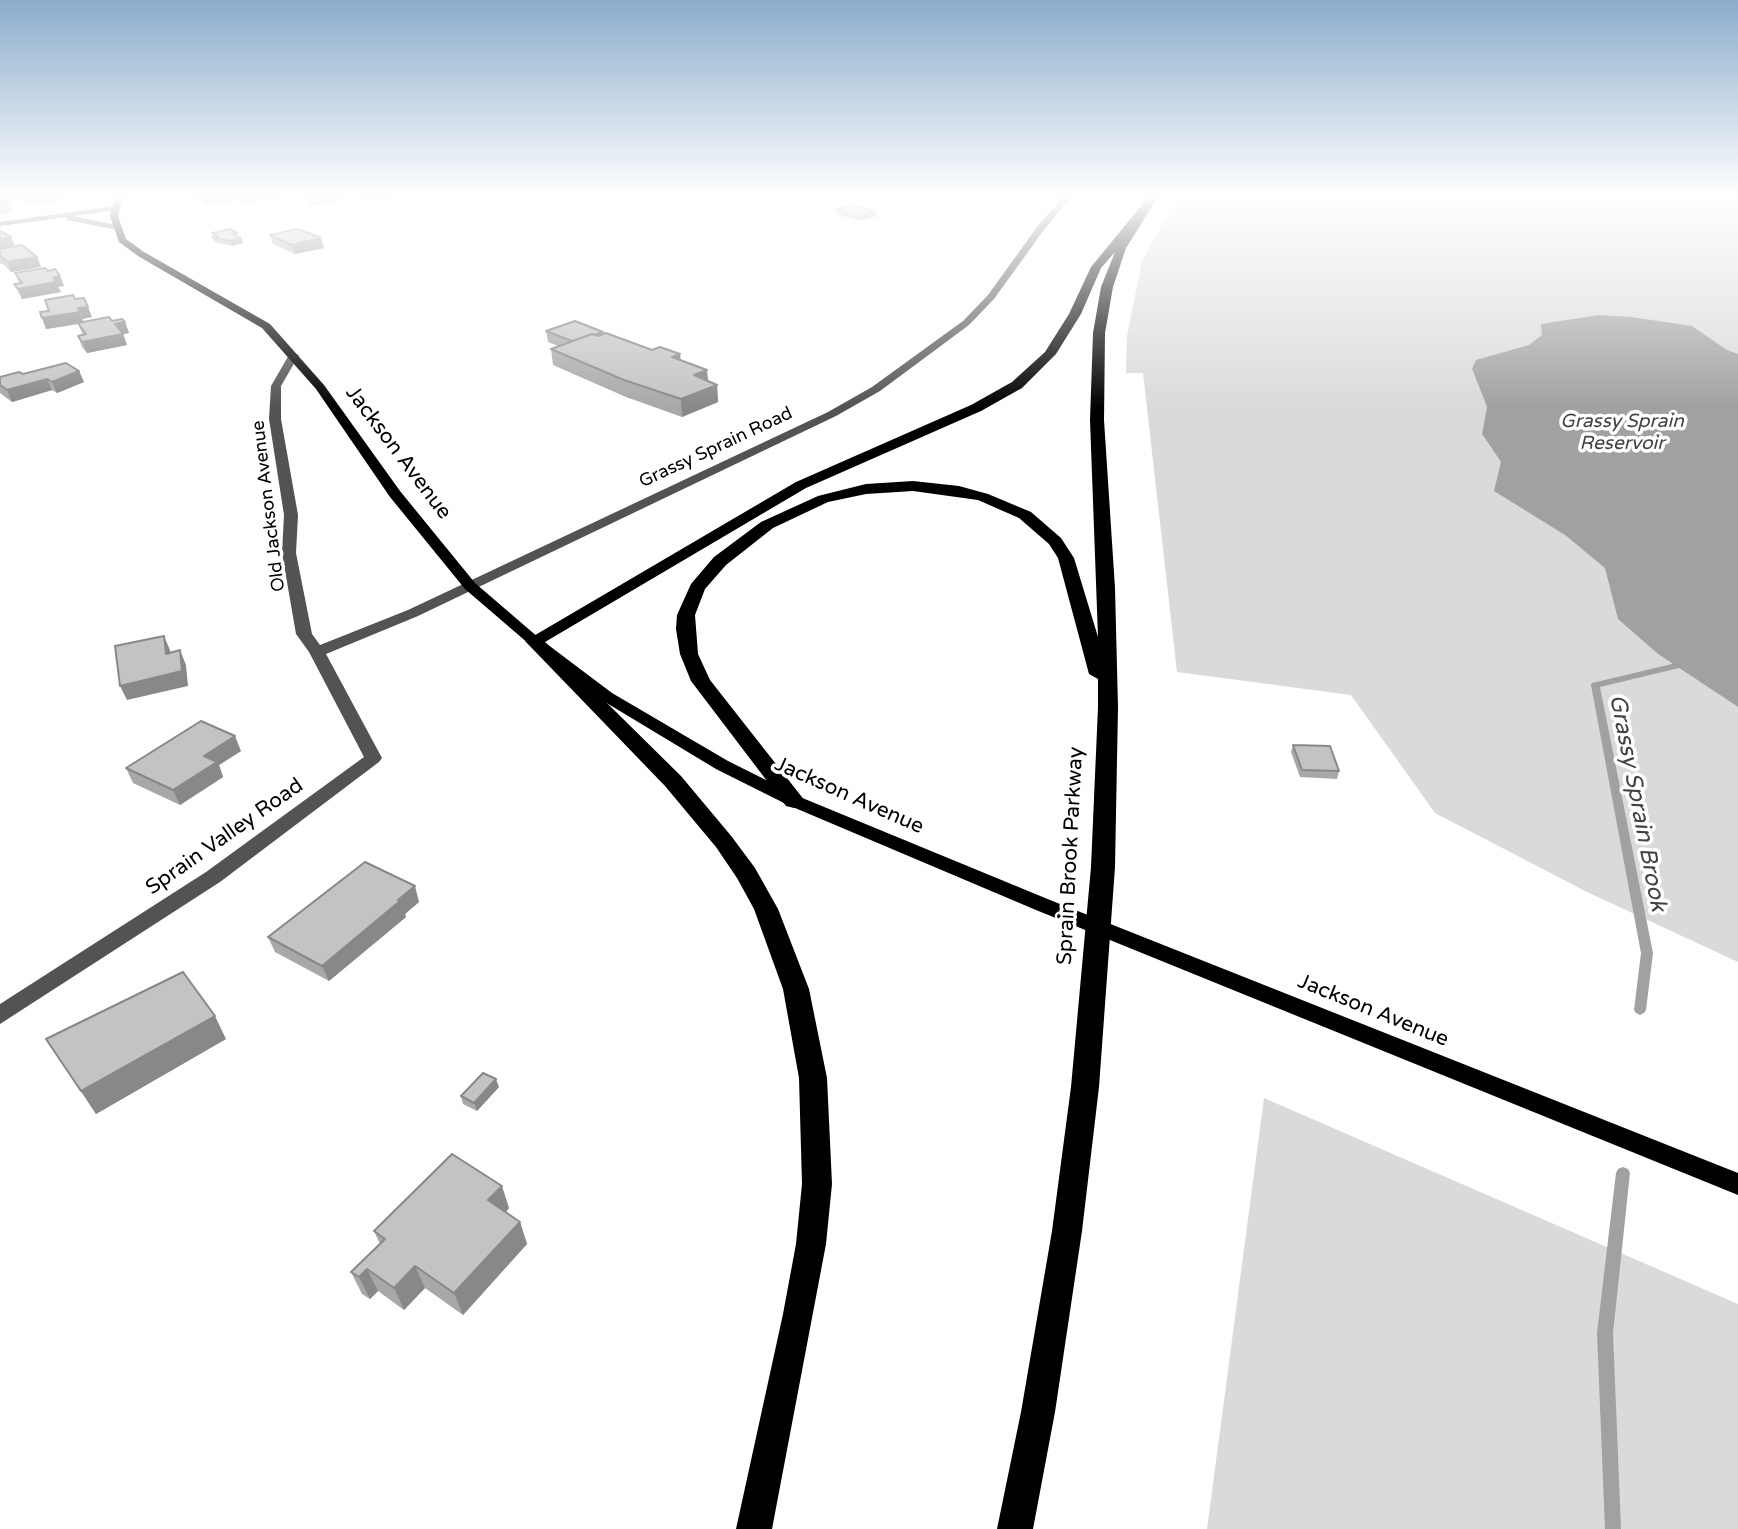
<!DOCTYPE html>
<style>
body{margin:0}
canvas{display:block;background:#fff}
</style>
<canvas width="1738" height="1529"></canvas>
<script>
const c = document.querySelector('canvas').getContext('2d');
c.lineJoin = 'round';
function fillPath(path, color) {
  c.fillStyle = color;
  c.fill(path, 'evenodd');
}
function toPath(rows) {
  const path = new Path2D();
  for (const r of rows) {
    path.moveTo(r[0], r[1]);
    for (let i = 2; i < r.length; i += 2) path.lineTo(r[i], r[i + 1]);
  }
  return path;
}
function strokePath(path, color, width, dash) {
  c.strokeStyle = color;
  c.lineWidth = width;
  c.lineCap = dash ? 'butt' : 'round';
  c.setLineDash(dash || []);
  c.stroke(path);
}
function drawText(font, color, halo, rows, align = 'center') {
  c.font = font + ' "Varela Round",sans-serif';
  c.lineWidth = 7;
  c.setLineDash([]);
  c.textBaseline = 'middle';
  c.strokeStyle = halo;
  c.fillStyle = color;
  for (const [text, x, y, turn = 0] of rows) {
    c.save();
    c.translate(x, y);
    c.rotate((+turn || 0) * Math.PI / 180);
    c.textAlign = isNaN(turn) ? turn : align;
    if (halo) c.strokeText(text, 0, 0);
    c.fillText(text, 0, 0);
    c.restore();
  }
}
fillPath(toPath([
 [1186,194,1738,194,1738,408,1472,369,1487,407,1482,434,1501,462,1565,535,1606,568,1619,619,1658,654,1738,707,1738,962,1587,892,1435,813,1351,695,1177,672,1143,373,1126,373,1127,336,1142,261,1172,207],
 [1264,1098,1738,1304,1738,1529,1207,1529]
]), '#dadada');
fillPath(toPath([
 [1599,315,1631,317,1692,326,1727,350,1738,354,1738,707,1658,654,1618,619,1605,568,1565,535,1494,491,1501,462,1482,434,1487,407,1472,369,1476,360,1529,345,1542,335,1541,324]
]), '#a1a1a1');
fillPath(toPath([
 [1676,663,1679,664,1680,666,1679,668,1600,687,1653,953,1646,1010,1644,1013,1640,1015,1636,1013,1634,1010,1641,953,1591,685,1592,683,1676,663],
 [1623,1167,1628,1169,1630,1173,1613,1333,1621,1529,1605,1529,1597,1333,1616,1173,1618,1169,1623,1167]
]), '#a1a1a1');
fillPath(toPath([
 [13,194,23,194,6,206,0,206,0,202,13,194],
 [1066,194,1074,194,1043,231,994,299,969,325,880,391,836,416,418,616,326,654,382,758,379,762,220,882,0,1024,0,1004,206,872,364,757,309,652,296,634,282,553,284,515,269,419,271,386,290,353,299,355,281,386,281,419,298,515,296,553,312,634,320,645,408,610,828,412,872,387,963,321,988,295,1037,227,1066,194],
 [115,206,118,210,73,216,121,226,118,230,67,220,67,217,0,226,0,222,115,206]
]), '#535353');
fillPath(toPath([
 [116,194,124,194,118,216,126,239,144,252,270,324,324,385,400,491,475,583,539,638,612,693,728,761,800,797,1050,900,1738,1173,1738,1195,1036,910,788,805,716,769,600,699,529,644,465,589,390,497,316,389,262,328,138,256,119,242,110,216,116,194]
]), '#000');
fillPath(toPath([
 [1151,194,1160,194,1126,248,1113,287,1105,333,1104,420,1115,588,1118,707,1115,867,1099,1087,1082,1231,1055,1412,1033,1529,997,1529,1021,1412,1052,1231,1071,1087,1091,867,1098,707,1098,679,1089,674,1058,558,1049,544,1019,518,978,500,913,491,866,494,828,502,773,528,726,565,705,589,695,615,698,654,710,680,805,801,802,806,794,808,786,806,691,681,680,654,676,629,677,615,691,584,714,557,761,522,818,496,866,484,913,481,959,486,988,494,1031,512,1061,538,1074,558,1098,637,1090,420,1093,333,1101,287,1115,252,1101,268,1081,314,1056,354,1022,388,981,411,806,488,545,642,681,776,732,837,755,868,778,909,809,989,827,1078,832,1184,826,1244,772,1529,736,1529,783,1314,796,1244,802,1184,799,1078,783,989,754,909,737,878,716,847,665,786,525,641,796,482,971,405,1012,382,1045,352,1069,314,1091,267,1151,194]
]), '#000');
fillPath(toPath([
 [181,194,233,194,237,202,205,205,195,196,183,198],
 [360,194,411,194,366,201],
 [61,197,53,203,25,203,23,199],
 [836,210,876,216,859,221,836,214],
 [0,231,15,246,37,257,41,267,11,272,3,264,0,264],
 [212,233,239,237,241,238,243,243,232,246,214,242],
 [270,235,321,238,324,248,295,254,273,244],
 [48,271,60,276,64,286,58,287,61,292,22,299,14,284,19,283,15,273],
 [75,299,92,317,82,319,84,322,112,321,125,322,129,333,123,334,127,345,87,353,82,347,78,336,83,335,78,324,46,329,49,311],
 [546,331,603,334,681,360,708,381,717,385,718,402,682,417,626,397,553,365,551,349,558,346,548,342],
 [79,371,84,382,57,393,52,390,12,402,0,393,0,377],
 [1293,745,1339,771,1337,779,1300,777,1291,752],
 [241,751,219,765,223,777,180,805,133,783,126,768],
 [419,902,405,914,406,917,329,981,275,952,268,937],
 [46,1039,226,1039,96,1114],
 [499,1087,477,1111,463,1104,461,1096],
 [509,1208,506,1212,520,1222,527,1244,463,1315,425,1288,404,1310,378,1291,370,1299,362,1294,351,1272,380,1244,374,1231]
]), '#a8a8a8');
fillPath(toPath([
 [57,194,60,194,61,197,53,203,51,198],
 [182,194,195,194,195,196,183,198],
 [273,194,288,194,289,196,242,204,241,200],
 [364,194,411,194,366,201],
 [643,194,668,194,644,197],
 [236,197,237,202,205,205,204,201],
 [338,198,339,203,310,206,309,202],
 [10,207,12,212,0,215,0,210],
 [876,212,876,216,859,221,859,217],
 [11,237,15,246,0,249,0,239],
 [241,238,243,243,232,246,230,241],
 [321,238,324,248,295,254,292,245],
 [37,257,41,267,11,272,7,262],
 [60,276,64,286,58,287,61,292,22,299,18,289,53,277],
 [88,307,92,317,82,319,78,308],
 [80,312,84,323,46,329,42,318],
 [125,322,129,333,123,334,127,345,87,353,82,342,115,324],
 [680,354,682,371,672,357],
 [707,370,709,387,694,375],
 [79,371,84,382,57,393,52,382],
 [47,379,52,390,12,402,7,390],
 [717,385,718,402,682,417,681,399],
 [164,636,170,650,172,668,166,654],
 [180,650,186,665,188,686,127,700,120,686],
 [235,736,241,751,219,765,223,777,180,805,173,790,204,756],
 [415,886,419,902,405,914,406,917,329,981,322,966],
 [215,1016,226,1039,96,1114,81,1091],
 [496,1079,499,1087,477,1111,474,1103],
 [502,1186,509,1208,496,1223,488,1200],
 [520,1222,527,1244,463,1315,454,1293],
 [415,1266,425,1288,404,1310,394,1288],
 [367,1269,378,1291,370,1299,359,1277]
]), '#888');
const building = toPath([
 [30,194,57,194,51,198,23,199,30,194],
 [197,194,233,194,236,197,204,201,197,194],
 [236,194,273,194,241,200,236,194],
 [319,194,334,194,338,198,309,202,304,196,319,194],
 [853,205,876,212,859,217,836,210,853,205],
 [0,206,10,207,0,210,0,206],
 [230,229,238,233,232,234,241,238,230,241,212,237,218,236,212,233,230,229],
 [298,229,321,238,292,245,270,235,298,229],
 [0,231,11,237,0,239,0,231],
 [22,245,37,257,7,262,0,255,0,249,22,245],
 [45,268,48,271,55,269,60,276,53,277,56,282,18,289,14,284,22,283,15,273,45,268],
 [73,295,75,299,84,298,88,307,78,308,80,312,42,318,40,312,49,311,45,300,73,295],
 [109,317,112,321,122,319,125,322,115,324,123,334,82,342,78,336,86,334,78,323,109,317],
 [575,321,603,332,594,335,592,334,572,341,546,331,575,321],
 [606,333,652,350,660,347,680,354,672,357,707,370,694,375,717,385,681,399,624,380,551,349,592,334,598,336,606,333],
 [66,363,79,371,52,382,47,379,7,390,0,385,0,377,19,372,23,374,66,363],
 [164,636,166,654,180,650,182,671,120,686,115,646,164,636],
 [201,721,235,736,204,756,217,762,173,790,126,768,201,721],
 [1293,745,1330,746,1339,771,1302,770,1293,745],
 [365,862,415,886,398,900,400,901,322,966,268,937,365,862],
 [183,972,215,1016,81,1091,46,1039,183,972],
 [483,1073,496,1079,474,1103,461,1096,483,1073],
 [452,1154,502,1186,488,1200,520,1222,454,1293,415,1266,394,1288,367,1269,359,1277,351,1272,385,1239,374,1231,452,1154]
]);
fillPath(building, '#c3c3c3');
strokePath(building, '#888', 2);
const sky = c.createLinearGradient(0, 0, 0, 408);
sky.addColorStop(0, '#8baccc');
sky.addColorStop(0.48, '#fff');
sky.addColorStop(1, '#ffffff00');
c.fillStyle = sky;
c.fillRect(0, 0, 1738, 408);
drawText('18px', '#000', '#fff', [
 ["Grassy Sprain Road",716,448,-25],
 ["Old Jackson Avenue",269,506,-97]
]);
drawText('italic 19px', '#424242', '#fff', [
 ["Grassy Sprain",1622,422],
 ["Reservoir",1622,444]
]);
drawText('21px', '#000', '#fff', [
 ["Jackson Avenue",398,453,53],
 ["Jackson Avenue",849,796,24],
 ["Sprain Valley Road",225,837,-35],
 ["Sprain Brook Parkway",1071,856,-87],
 ["Jackson Avenue",1373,1011,22]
]);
drawText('italic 23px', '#424242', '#fff', [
 ["Grassy Sprain Brook",1637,803,79]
]);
</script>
